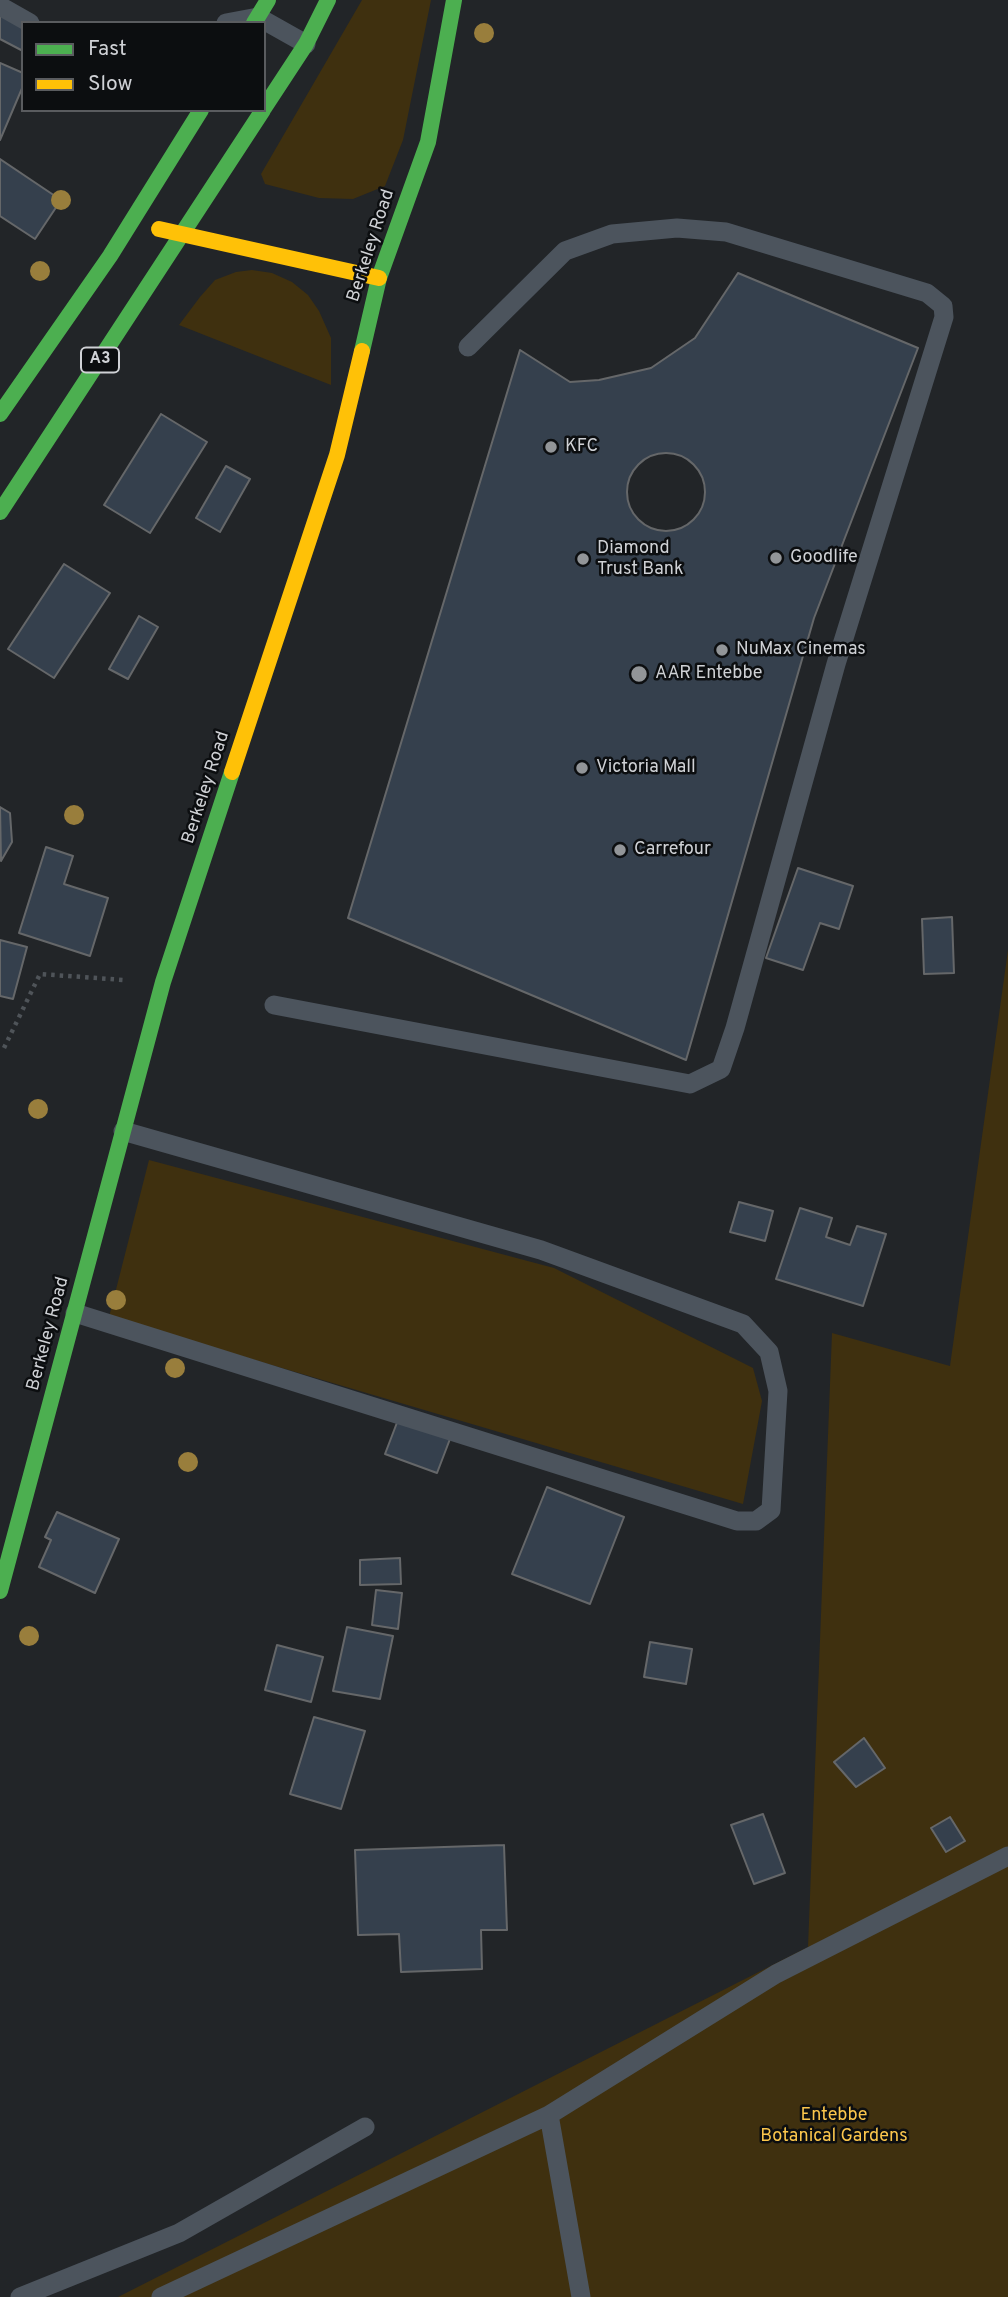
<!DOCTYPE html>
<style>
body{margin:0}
#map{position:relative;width:1008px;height:2297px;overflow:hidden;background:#222528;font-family:Overpass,sans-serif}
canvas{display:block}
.legend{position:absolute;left:21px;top:21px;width:245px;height:91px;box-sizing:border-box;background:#0c0e10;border:2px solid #5a5c5f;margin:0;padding:9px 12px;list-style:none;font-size:21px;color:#cfd1d5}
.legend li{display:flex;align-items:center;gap:14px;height:35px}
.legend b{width:35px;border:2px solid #5a5c5f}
</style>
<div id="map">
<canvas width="1008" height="2297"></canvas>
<ul class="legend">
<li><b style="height:9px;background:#4caf50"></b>Fast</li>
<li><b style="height:9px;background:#ffc107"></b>Slow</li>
</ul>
</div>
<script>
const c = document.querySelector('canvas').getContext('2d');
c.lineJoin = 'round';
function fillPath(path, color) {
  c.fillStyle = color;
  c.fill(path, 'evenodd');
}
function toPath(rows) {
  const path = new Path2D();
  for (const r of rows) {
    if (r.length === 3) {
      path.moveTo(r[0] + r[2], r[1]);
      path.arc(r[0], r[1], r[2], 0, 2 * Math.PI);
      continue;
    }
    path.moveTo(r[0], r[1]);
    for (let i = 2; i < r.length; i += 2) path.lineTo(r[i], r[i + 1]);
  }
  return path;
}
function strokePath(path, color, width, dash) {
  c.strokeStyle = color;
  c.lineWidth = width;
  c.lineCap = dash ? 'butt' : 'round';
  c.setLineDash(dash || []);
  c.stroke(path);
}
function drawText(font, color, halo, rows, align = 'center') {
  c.font = font + ' Overpass,sans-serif';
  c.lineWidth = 5;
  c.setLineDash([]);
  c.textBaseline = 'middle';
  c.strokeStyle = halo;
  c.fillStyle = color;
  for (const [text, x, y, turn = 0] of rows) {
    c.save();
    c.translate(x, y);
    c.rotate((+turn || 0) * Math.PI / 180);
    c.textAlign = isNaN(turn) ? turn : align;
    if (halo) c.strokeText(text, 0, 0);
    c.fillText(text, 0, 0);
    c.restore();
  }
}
fillPath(toPath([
 [362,0,431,0,403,140,385,186,353,199,319,198,265,184,261,174],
 [252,270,272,273,292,282,308,295,319,311,331,338,331,385,179,325,200,297,215,280,236,272],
 [1008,950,1008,2297,118,2297,808,1947,832,1333,950,1366],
 [149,1160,554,1268,753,1368,762,1401,743,1504,109,1317]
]), '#3f300f');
const building = toPath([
 [0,5,23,23,23,51,0,39,0,5],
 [0,63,23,73,23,86,0,140,0,63],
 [0,159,61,200,35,239,0,216,0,159],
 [738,273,918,348,814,618,686,1060,348,918,520,350,570,382,599,380,651,368,695,338,738,273],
 [161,414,207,442,150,533,104,505,161,414],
 [666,492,39],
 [226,466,250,479,220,532,196,518,226,466],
 [64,564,110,593,54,678,8,649,64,564],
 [139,616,158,627,128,679,109,669,139,616],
 [0,807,10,813,12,842,1,861,0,807],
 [46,847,73,856,64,884,108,898,90,956,19,933,46,847],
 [798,868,853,886,839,929,820,923,803,970,766,958,798,868],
 [952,917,954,973,924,974,922,919,952,917],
 [0,940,27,947,13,999,0,996,0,940],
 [739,1202,773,1211,765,1241,730,1232,739,1202],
 [800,1208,832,1218,826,1237,850,1245,857,1226,886,1234,863,1306,776,1279,800,1208],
 [398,1420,450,1439,437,1473,385,1454,398,1420],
 [547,1487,624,1517,590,1604,512,1574,547,1487],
 [57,1512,119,1539,95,1593,39,1567,51,1540,45,1537,57,1512],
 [400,1558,401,1584,360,1585,360,1560,400,1558],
 [376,1590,402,1593,398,1629,372,1625,376,1590],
 [347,1627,393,1636,380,1699,333,1691,347,1627],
 [650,1642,692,1649,686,1684,644,1677,650,1642],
 [277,1645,323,1657,311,1702,265,1690,277,1645],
 [314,1717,365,1731,341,1809,290,1794,314,1717],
 [864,1738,885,1768,856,1787,834,1762,864,1738],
 [763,1814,785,1873,754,1884,731,1825,763,1814],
 [950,1817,965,1841,946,1852,931,1828,950,1817],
 [504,1845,507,1930,481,1930,482,1969,401,1972,399,1934,358,1935,355,1850,504,1845]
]);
fillPath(building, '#35404d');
strokePath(building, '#656769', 2);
strokePath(toPath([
 [4,1048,40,974,124,980]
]), '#4f5459', 4.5, [3.5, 5]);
strokePath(toPath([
 [0,6,30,23],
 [226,23,258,17,306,44],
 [274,1005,690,1084,721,1069,735,1028,836,664,944,317,943,306,927,293,726,232,677,228,612,234,565,251,468,347],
 [75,1313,737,1521,756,1521,771,1510,778,1391,769,1352,743,1324,541,1250,123,1131],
 [549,2115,581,2297],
 [20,2297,179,2233,365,2127],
 [161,2297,549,2115,776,1974,1008,1856]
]), '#4c545d', 19);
strokePath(toPath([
 [254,23,268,0],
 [264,108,306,44,328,0],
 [362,351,379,278,428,142,454,0],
 [0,414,110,256,201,110],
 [0,512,263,110],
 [0,1591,163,982,232,772]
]), '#4caf50', 16);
strokePath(toPath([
 [159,229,379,278],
 [232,772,337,455,362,351]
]), '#ffc107', 16);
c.fillStyle = '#997e3c';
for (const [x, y] of [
 [484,33],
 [61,200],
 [40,271],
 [74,815],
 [38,1109],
 [116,1300],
 [175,1368],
 [188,1462],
 [29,1636]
]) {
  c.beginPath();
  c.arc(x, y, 10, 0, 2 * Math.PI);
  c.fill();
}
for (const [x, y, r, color] of [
 [551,447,7,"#929598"],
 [776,558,7,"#929598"],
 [583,559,7,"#929598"],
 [722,650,7,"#929598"],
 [639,674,9,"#929598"],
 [582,768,7,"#929598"],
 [620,850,7,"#929598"]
]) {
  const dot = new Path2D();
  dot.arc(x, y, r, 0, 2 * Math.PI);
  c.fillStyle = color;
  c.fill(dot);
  strokePath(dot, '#0c0e10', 2.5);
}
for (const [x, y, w] of [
 [100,360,38]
]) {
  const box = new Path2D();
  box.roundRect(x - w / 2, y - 12.5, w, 25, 5);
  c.fillStyle = '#0c0e10';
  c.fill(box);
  strokePath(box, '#cfd1d5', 2);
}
drawText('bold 16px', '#cfd1d5', null, [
 ["A3",100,360]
]);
drawText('18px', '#cfd1d5', '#0c0e10', [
 ["Berkeley Road",372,246,-72],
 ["Berkeley Road",207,788,-72],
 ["Berkeley Road",49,1334,-75]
]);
drawText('18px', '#cfd1d5', '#0c0e10', [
 ["KFC",565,447],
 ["Diamond",597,549],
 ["Trust Bank",597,570],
 ["Goodlife",790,558],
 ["NuMax Cinemas",736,650],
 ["AAR Entebbe",655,674],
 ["Victoria Mall",596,768],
 ["Carrefour",634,850]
], 'left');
drawText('18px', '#fbc64c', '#0c0e10', [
 ["Entebbe",834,2116],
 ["Botanical Gardens",834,2137]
]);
</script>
